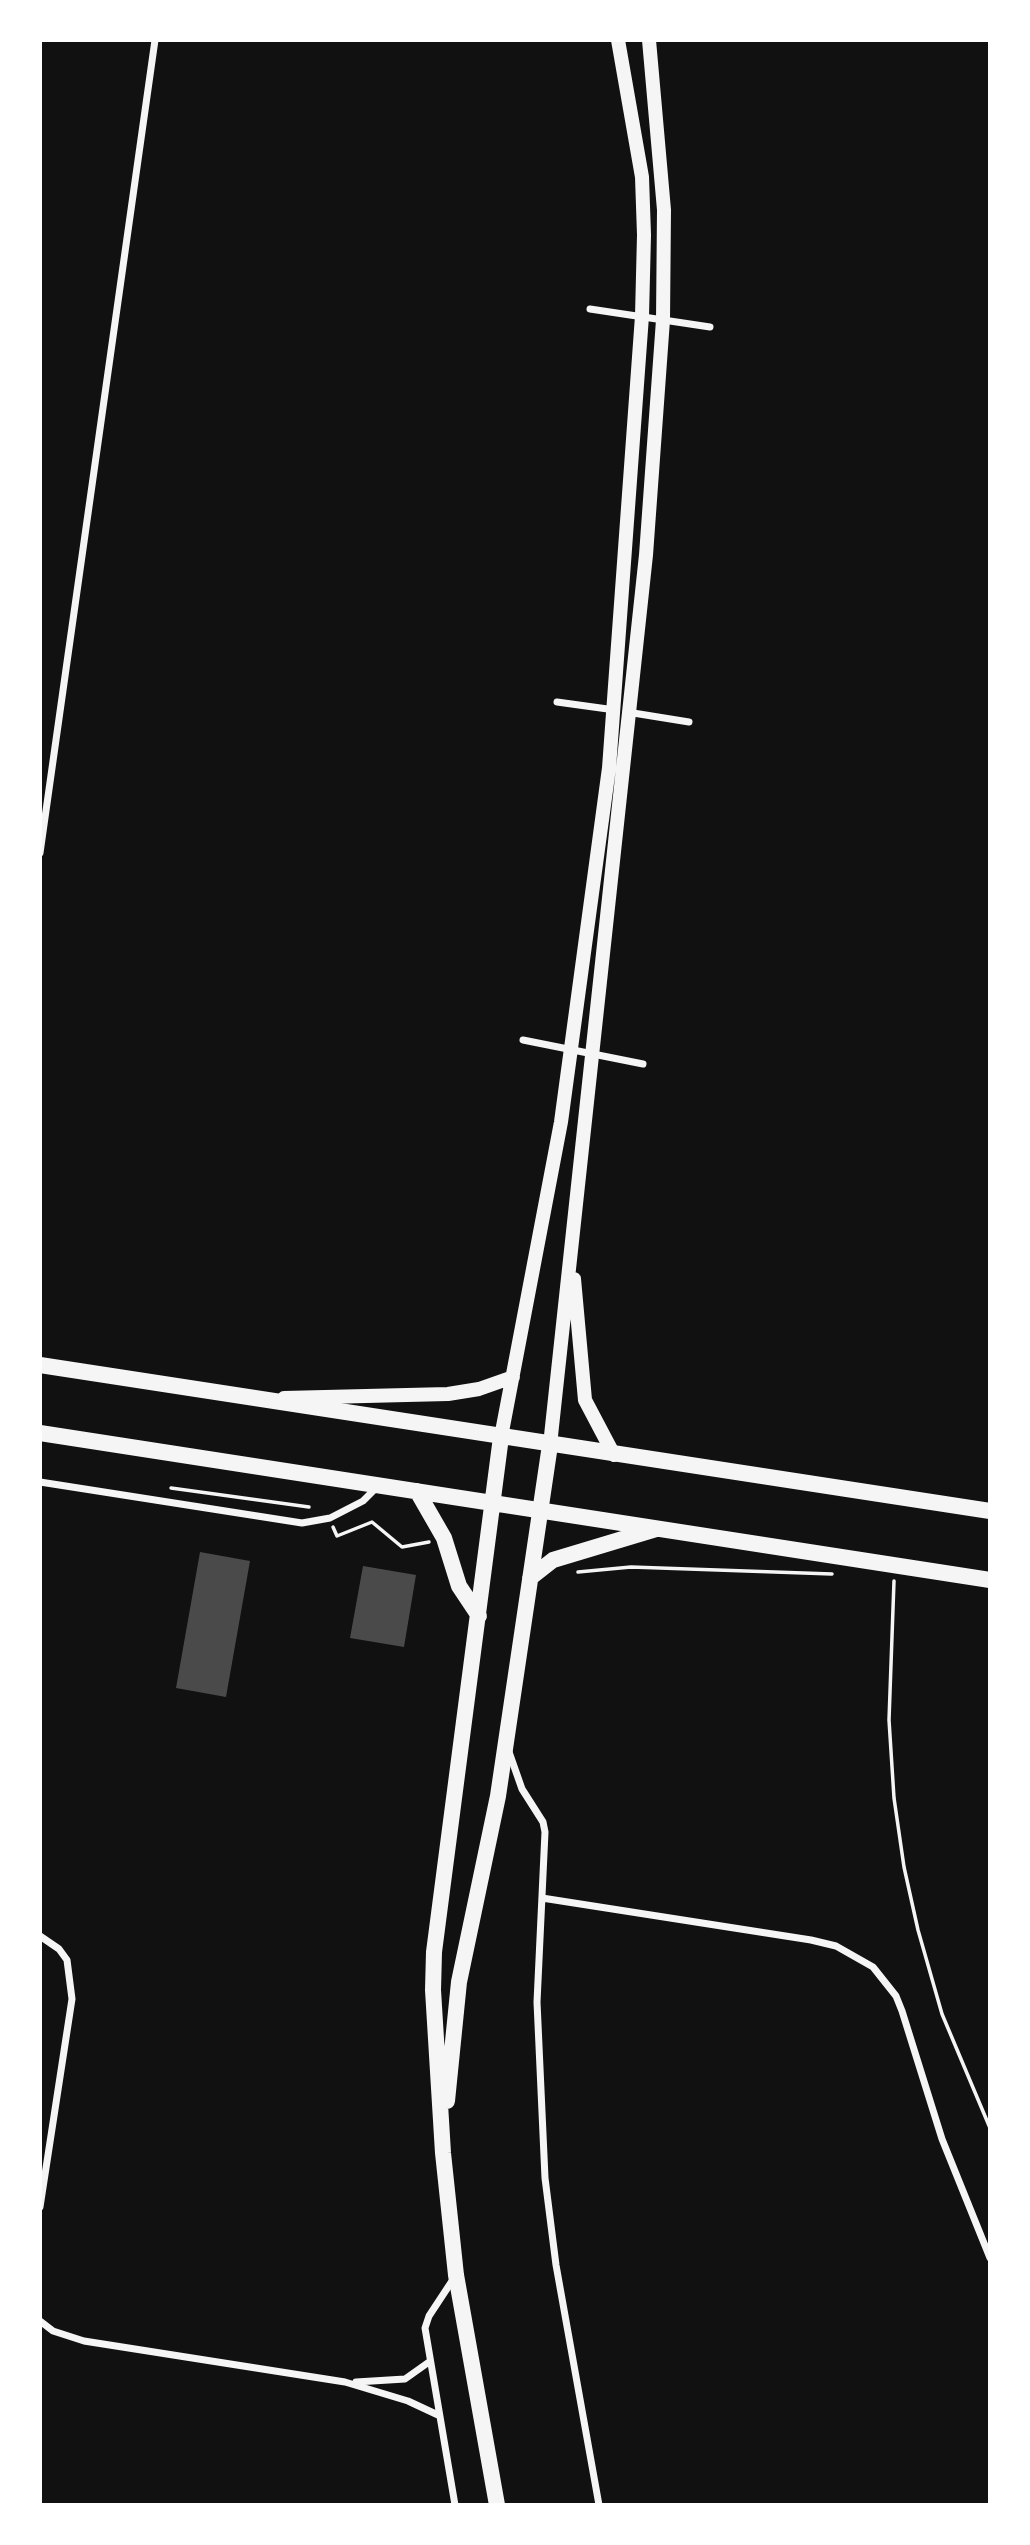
<!DOCTYPE html>
<style>
body{margin:0}
#map{position:relative;width:1030px;height:2545px;overflow:hidden;background:#111;font-family:"Work Sans",sans-serif}
canvas{display:block}
.frame{position:absolute;inset:0;border:42px solid #fff;pointer-events:none}
</style>
<div id="map">
<canvas width="1030" height="2545"></canvas>
<div class="frame"></div>
</div>
<script>
const c = document.querySelector('canvas').getContext('2d');
c.lineJoin = 'round';
function fillPath(path, color) {
  c.fillStyle = color;
  c.fill(path, 'evenodd');
}
function toPath(rows) {
  const path = new Path2D();
  for (const r of rows) {
    path.moveTo(r[0], r[1]);
    for (let i = 2; i < r.length; i += 2) path.lineTo(r[i], r[i + 1]);
  }
  return path;
}
function strokePath(path, color, width, dash) {
  c.strokeStyle = color;
  c.lineWidth = width;
  c.lineCap = dash ? 'butt' : 'round';
  c.setLineDash(dash || []);
  c.stroke(path);
}
fillPath(toPath([
 [200,1552,250,1561,226,1697,176,1688],
 [363,1566,416,1575,404,1647,350,1638]
]), '#4a4a4a');
strokePath(toPath([
 [171,1488,309,1507],
 [333,1527,337,1536,372,1522,402,1547,429,1542],
 [578,1572,631,1567,832,1574],
 [894,1581,889,1720,894,1798,904,1867,918,1930,942,2014,990,2128]
]), '#f5f5f5', 3.5);
strokePath(toPath([
 [590,309,710,327],
 [557,702,615,710],
 [627,712,689,722],
 [40,853,155,40],
 [523,1040,643,1064],
 [40,1482,302,1523,330,1518,363,1501,378,1486],
 [509,1752,522,1789,543,1822,545,1832,537,2002,545,2178,556,2265,599,2505],
 [542,1898,811,1940,836,1946,873,1967,896,1996,902,2011,942,2139,990,2258],
 [40,1936,59,1949,67,1960,72,1999,40,2207],
 [454,2278,429,2316,425,2328,455,2505],
 [40,2321,53,2331,84,2341,345,2382,408,2401,438,2415],
 [356,2382,405,2379,429,2362]
]), '#f5f5f5', 7);
strokePath(toPath([
 [574,1279,585,1400,614,1455],
 [284,1398,448,1394,479,1389,513,1377],
 [501,1437,561,1122,609,768,642,316,644,235,642,177,618,40],
 [550,1445,646,555,663,320,664,210,649,40]
]), '#f5f5f5', 14);
strokePath(toPath([
 [40,1365,990,1511],
 [40,1433,990,1580],
 [417,1491,444,1538,459,1586,479,1616],
 [530,1578,553,1560,656,1529],
 [447,2101,459,1982,498,1796,550,1445],
 [497,2505,456,2275,443,2153,433,1990,434,1952,501,1437]
]), '#f5f5f5', 16);
</script>
